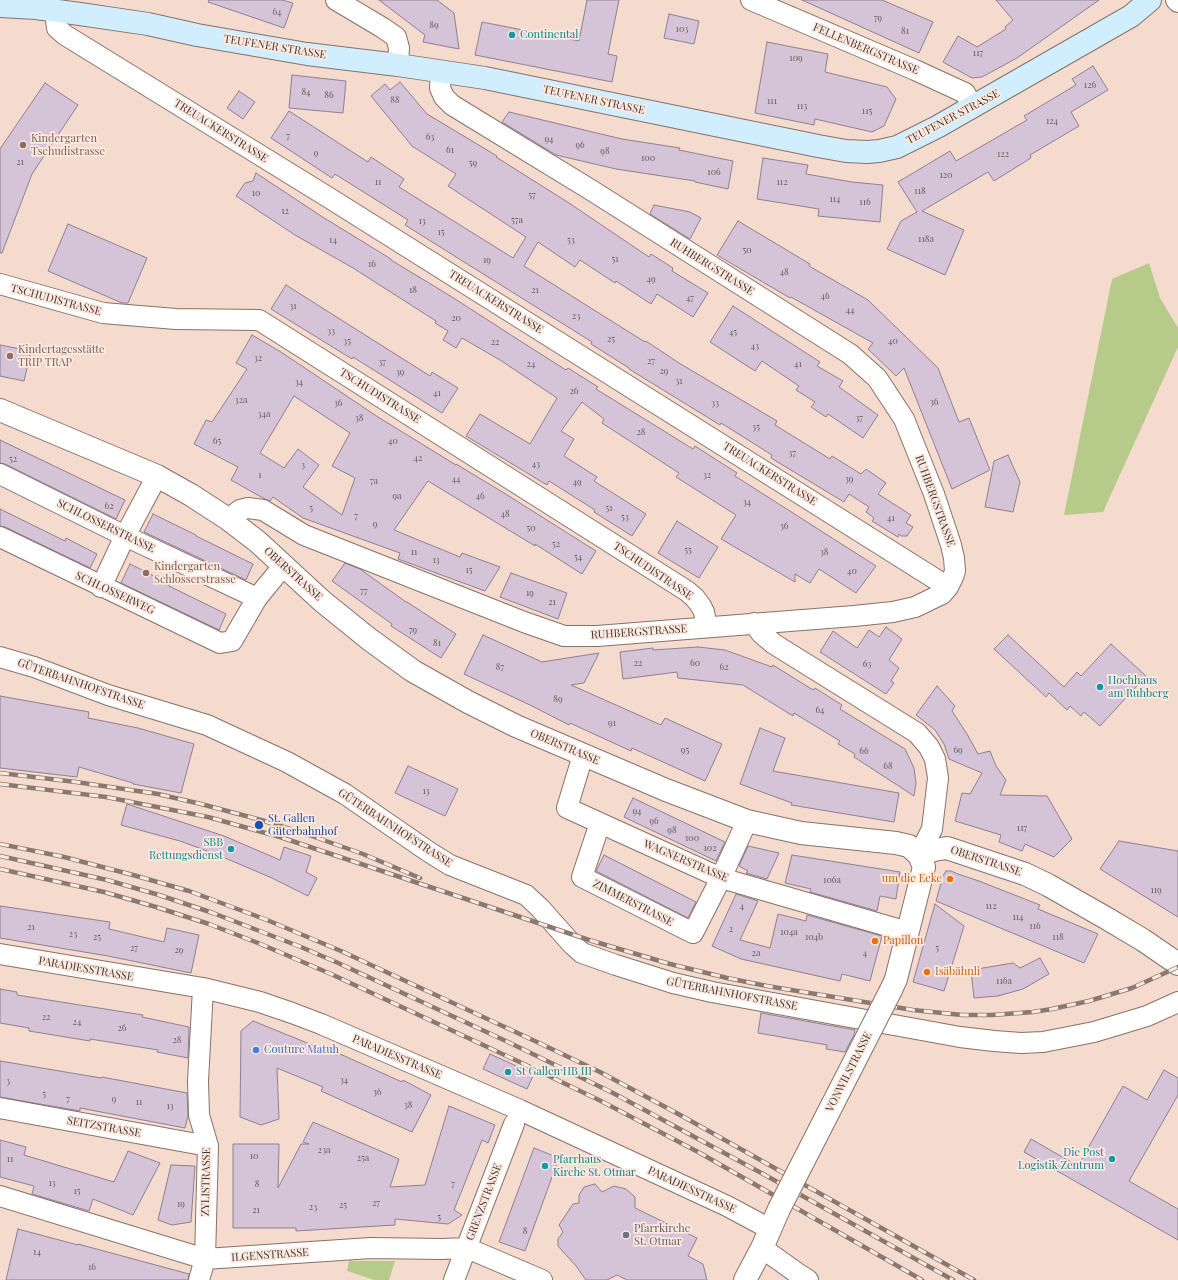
<!DOCTYPE html>
<meta charset="utf-8">
<style>
body{margin:0}
canvas{display:block;background:#f4dbce}
</style>
<canvas width="1178" height="1280"></canvas>
<script>
const c = document.querySelector('canvas').getContext('2d');
c.lineJoin = 'round';
function fillPath(path, color) {
  c.fillStyle = color;
  c.fill(path, 'evenodd');
}
function toPath(rows) {
  const path = new Path2D();
  for (const r of rows) {
    path.moveTo(r[0], r[1]);
    for (let i = 2; i < r.length; i += 2) path.lineTo(r[i], r[i + 1]);
  }
  return path;
}
function strokePath(path, color, width, dash) {
  c.strokeStyle = color;
  c.lineWidth = width;
  c.lineCap = dash ? 'butt' : 'round';
  c.setLineDash(dash || []);
  c.stroke(path);
}
function drawText(font, color, halo, rows, align = 'center') {
  c.font = font + ' "Playfair Display",serif';
  c.lineWidth = 3.5;
  c.setLineDash([]);
  c.textBaseline = 'middle';
  c.strokeStyle = halo;
  c.fillStyle = color;
  for (const [text, x, y, turn = 0] of rows) {
    c.save();
    c.translate(x, y);
    c.rotate((+turn || 0) * Math.PI / 180);
    c.textAlign = isNaN(turn) ? turn : align;
    if (halo) c.strokeText(text, 0, 0);
    c.fillText(text, 0, 0);
    c.restore();
  }
}
fillPath(toPath([
 [1149,263,1160,298,1178,328,1178,347,1103,512,1064,515,1112,279],
 [349,1261,395,1261,389,1280,374,1280,347,1271]
]), '#b6cb8a');
const building = toPath([
 [209,0,282,0,293,3,284,28,208,2,209,0],
 [379,0,437,0,454,13,459,49,423,42,425,35,379,0],
 [587,0,619,0,608,54,617,56,612,82,475,55,482,22,579,41,587,0],
 [802,0,882,0,933,22,919,53,802,0],
 [996,0,1099,0,1017,58,982,77,972,78,943,62,958,36,977,47,1006,29,1005,27,1013,20,996,0],
 [669,14,699,21,694,44,664,38,669,14],
 [767,42,828,54,825,72,887,87,896,99,884,126,872,132,815,119,814,125,755,113,767,42],
 [1093,66,1108,90,1071,112,1079,126,1030,155,1031,158,994,181,988,172,922,211,964,230,945,275,887,249,901,221,917,212,898,182,950,151,956,161,1027,120,1024,116,1076,85,1072,79,1093,66],
 [292,75,346,81,343,113,289,108,292,75],
 [400,82,427,114,497,156,496,157,569,203,649,257,651,254,673,268,672,271,708,293,693,317,657,294,651,304,616,281,615,283,580,260,575,267,538,242,524,266,645,342,646,341,679,363,777,421,775,425,830,459,832,456,861,474,866,469,886,483,878,494,911,515,906,523,913,527,907,536,901,536,899,534,898,537,872,521,874,518,866,512,869,507,849,494,844,502,771,458,772,455,721,423,720,425,629,369,629,368,591,344,592,342,405,225,408,220,335,174,332,178,271,138,289,111,368,162,371,157,404,179,399,187,513,258,526,237,448,186,456,174,412,146,371,96,385,84,390,90,400,82],
 [45,83,78,105,32,174,2,253,0,253,0,149,45,83],
 [239,91,255,102,243,119,227,108,239,91],
 [509,112,622,139,680,148,679,150,733,161,728,189,695,182,695,181,616,169,556,155,502,122,509,112],
 [763,158,808,165,806,174,852,182,883,185,880,222,818,216,819,209,757,199,763,158],
 [256,173,321,216,391,259,391,260,452,297,525,344,566,370,568,368,598,387,596,389,693,449,695,446,737,473,735,476,876,566,856,593,819,569,810,583,795,574,795,582,721,539,736,515,676,477,679,473,602,423,604,419,582,402,561,431,574,439,564,456,597,477,594,481,646,514,632,536,594,512,595,510,549,481,547,485,466,436,480,414,530,444,557,398,500,360,462,338,456,348,443,340,448,331,435,323,436,321,353,268,295,235,236,196,245,183,253,181,256,173],
 [654,205,690,212,701,218,690,239,650,214,654,205],
 [738,221,810,264,809,266,868,300,938,368,959,422,969,418,990,470,952,489,904,368,896,376,868,349,873,343,791,297,790,298,717,255,738,221],
 [68,224,147,258,128,303,122,303,48,271,68,224],
 [286,285,430,376,432,372,458,388,442,413,353,357,352,359,271,309,286,285],
 [733,306,820,362,817,366,843,381,839,387,878,415,863,438,828,414,826,417,811,407,815,402,796,390,799,386,762,361,755,371,710,342,733,306],
 [252,335,281,352,378,417,456,465,456,464,504,493,596,551,582,574,535,544,535,546,428,481,394,530,460,557,462,553,500,567,485,591,398,559,400,553,303,518,273,497,270,501,263,498,231,480,238,467,194,444,206,420,212,422,247,369,236,363,252,335],
 [294,396,350,433,332,466,355,478,342,515,303,487,319,465,298,449,284,468,260,453,294,396],
 [0,345,31,351,24,381,0,376,0,345],
 [0,440,125,500,116,519,5,464,0,463,0,440],
 [1008,455,1020,482,1013,512,985,507,994,461,1008,455],
 [0,509,65,541,66,538,97,554,90,568,5,527,0,526,0,509],
 [153,514,196,535,196,536,253,564,246,580,144,532,153,514],
 [677,521,718,547,699,578,658,553,677,521],
 [345,563,360,569,406,602,407,602,456,634,441,658,391,626,392,624,332,581,345,563],
 [130,564,170,584,169,586,226,614,219,630,121,583,130,564],
 [511,573,567,593,558,619,500,597,511,573],
 [886,627,902,639,889,660,899,668,891,681,894,683,886,694,820,652,833,631,857,648,869,630,879,637,886,627],
 [483,635,542,662,599,653,584,683,571,685,661,725,665,718,722,744,705,781,632,748,631,751,570,723,569,725,532,706,464,674,483,635],
 [1008,635,1064,687,1077,672,1081,676,1111,644,1146,676,1100,726,1084,712,1081,716,1070,706,1067,710,1049,693,1046,697,994,649,1008,635],
 [698,647,725,650,772,667,773,665,813,690,815,688,842,705,840,709,905,749,914,768,916,783,914,796,854,757,855,754,838,744,840,741,794,713,793,716,743,685,678,678,677,672,623,679,620,652,653,648,653,650,698,647],
 [937,686,955,706,952,711,967,734,978,754,990,751,996,766,1006,780,1000,795,1047,796,1072,839,1054,857,1025,844,1022,851,999,842,1001,835,955,821,962,793,970,794,982,773,949,759,944,744,935,730,916,715,937,686],
 [0,696,89,712,88,718,138,728,194,744,181,793,133,784,133,783,79,767,77,777,0,768,0,696],
 [760,728,785,738,773,771,899,793,894,822,791,805,792,803,740,784,760,728],
 [408,766,458,789,445,816,395,793,408,766],
 [633,798,725,842,716,861,624,817,633,798],
 [127,804,224,836,280,860,284,847,311,856,306,872,317,878,308,896,272,878,218,855,180,841,121,825,127,804],
 [1119,841,1178,851,1178,917,1100,869,1119,841],
 [748,846,779,853,767,879,746,873,748,871,739,866,748,846],
 [604,855,696,902,688,918,596,871,604,855],
 [792,855,900,872,896,899,880,896,877,911,810,892,811,889,785,883,792,855],
 [946,871,951,871,958,874,979,881,1040,905,1038,909,1098,934,1084,963,936,901,941,883,941,879,946,871],
 [736,894,758,901,740,940,770,948,778,914,806,921,807,915,882,936,870,981,842,974,840,981,741,959,712,946,736,894],
 [935,904,964,926,944,991,913,982,935,904],
 [0,906,110,922,109,929,164,942,167,928,199,935,191,973,108,956,0,938,0,906],
 [1040,958,1049,974,1023,989,998,996,974,998,971,970,1013,963,1020,968,1040,958],
 [0,989,17,992,17,995,143,1015,142,1017,189,1027,188,1058,157,1052,158,1050,90,1039,90,1041,29,1031,29,1028,0,1023,0,989],
 [761,1013,855,1030,854,1035,845,1052,826,1049,827,1045,758,1033,761,1013],
 [253,1021,337,1055,338,1053,402,1082,403,1080,431,1095,412,1132,321,1091,323,1087,277,1068,279,1119,261,1125,240,1117,241,1031,253,1021],
 [490,1054,534,1074,527,1089,483,1069,490,1054],
 [0,1061,101,1078,102,1077,187,1093,188,1116,185,1128,80,1108,80,1111,0,1097,0,1061],
 [1164,1070,1178,1078,1178,1095,1129,1181,1178,1209,1178,1240,1024,1152,1031,1139,1078,1166,1123,1086,1147,1100,1164,1070],
 [449,1106,495,1125,488,1143,482,1140,454,1210,462,1215,448,1224,395,1219,395,1225,296,1231,296,1228,233,1228,233,1144,279,1144,278,1188,301,1144,309,1144,303,1142,313,1122,399,1159,390,1187,425,1185,449,1106],
 [0,1140,26,1147,24,1155,114,1182,128,1151,160,1163,133,1215,93,1199,89,1211,32,1194,34,1186,0,1177,0,1140],
 [534,1148,559,1158,525,1251,499,1242,534,1148],
 [171,1165,195,1166,191,1222,172,1225,158,1220,171,1165],
 [595,1184,602,1192,614,1186,626,1189,635,1197,635,1208,697,1238,688,1256,703,1264,707,1280,627,1280,617,1275,607,1280,586,1280,576,1266,558,1246,558,1239,563,1232,559,1225,573,1204,579,1203,579,1195,584,1187,595,1184],
 [18,1229,78,1245,78,1244,189,1274,188,1280,6,1280,18,1229]
]);
fillPath(building, '#d5c4d7');
strokePath(building, '#8f7f92', 1);
const minor = toPath([
 [336,0,383,28,396,37,399,48,398,65],
 [751,0,915,70,965,93,973,107],
 [1176,0,1178,2],
 [55,11,57,28,65,35,331,199,948,587],
 [0,284,103,313,176,319,259,320,687,591,695,598,701,606,704,612,707,627],
 [0,474,125,536,257,598],
 [228,519,240,510,248,508,263,510,304,535,524,622,564,636,597,636,854,616,893,612,915,607,942,594,948,587,953,577,955,571,954,558,951,545,934,494,904,419,877,378,850,354,591,190,452,105,444,97,440,88,441,72],
 [0,537,220,643,232,641,257,598,284,565],
 [101,587,125,536,157,476],
 [754,623,761,633,774,644,917,733,929,747,935,759,938,778,932,829,919,855],
 [0,657,34,667,108,695,207,725,287,762,345,794,429,852,450,865,526,895,540,908,572,944,582,953,616,965,673,983,712,992,960,1037,994,1041,1021,1043,1043,1042,1094,1032,1147,1016,1178,1002],
 [583,755,567,808,721,878,908,932],
 [600,823,582,877,693,933,721,878,747,821],
 [0,954,203,988,260,1002,292,1013,321,1024,520,1110,727,1206,770,1229],
 [0,1108,208,1146],
 [0,1196,205,1259,371,1248,442,1249,467,1248,542,1280],
 [762,1248,797,1273,808,1280],
 [199,1280,205,1259,208,1146,199,1115,198,1081,203,988],
 [454,1280,514,1124]
]);
const tertiary = toPath([
 [0,410,157,476,191,495,228,519,258,542,322,601,369,639,413,671,468,702,516,726,666,790,747,821,801,833,896,843,909,846,919,855,924,867,896,979,891,990],
 [919,855,934,850,947,848,1025,874,1048,885,1106,918,1143,940,1178,964],
 [745,1280,762,1248,779,1209]
]);
const secondary = toPath([
 [0,6,36,8,80,14,148,24,197,35,307,54,398,65,485,78,818,146,846,151,867,152,879,151,897,147,937,127,1131,16,1150,0]
]);
strokePath(minor, '#887166', 22);
strokePath(tertiary, '#887166', 24);
strokePath(secondary, '#887166', 24);
strokePath(minor, '#fff', 20);
strokePath(tertiary, '#fff', 22);
strokePath(secondary, '#d1eeff', 22);
const rail = toPath([
 [0,773,76,782,158,794,201,804,261,820,309,835,363,854,420,878],
 [0,784,106,797,208,817,280,837,589,940,670,964,727,978,767,986,913,1010,962,1015,992,1015,1033,1012,1052,1009,1089,1001,1132,988,1178,967],
 [0,844,64,857,133,875,189,891,267,920,341,951,537,1042,600,1072,682,1116,974,1280],
 [0,856,107,880,159,895,213,913,301,947,336,962,508,1042,613,1093,765,1175,953,1280],
 [0,869,104,892,156,907,209,924,258,943,331,974,526,1065,601,1101,700,1153,922,1280]
]);
strokePath(rail, '#897971', 4.5);
strokePath(rail, '#fde9df', 3, [9]);
const tertiaryBridge = toPath([
 [779,1209,891,990]
]);
strokePath(tertiaryBridge, '#887166', 24, []);
strokePath(tertiaryBridge, '#fff', 22);
for (const [x, y, r, color] of [
 [512,35,4,"#0f9aa8"],
 [23,145,4,"#8d6e63"],
 [10,356,4,"#8d6e63"],
 [146,573,4,"#8d6e63"],
 [1100,687,4,"#0f9aa8"],
 [259,825,5,"#1a4fb4"],
 [231,849,4,"#0f9aa8"],
 [950,879,4,"#e8710a"],
 [875,941,4,"#e8710a"],
 [927,972,4,"#e8710a"],
 [256,1050,4,"#3f7fe0"],
 [508,1072,4,"#0f9aa8"],
 [1112,1159,4,"#0f9aa8"],
 [545,1166,4,"#0f9aa8"],
 [626,1235,4,"#6b7280"]
]) {
  const dot = new Path2D();
  dot.arc(x, y, r, 0, 2 * Math.PI);
  c.fillStyle = color;
  c.fill(dot);
  strokePath(dot, '#fde9df', 1.5);
}
drawText('9px', '#655a5a', null, [
 ["64",277,12],
 ["79",878,18],
 ["89",434,25],
 ["103",682,29],
 ["81",905,31],
 ["117",978,53],
 ["109",796,58],
 ["126",1090,85],
 ["84",306,92],
 ["86",329,95],
 ["88",395,100],
 ["111",772,101],
 ["113",802,106],
 ["115",867,111],
 ["124",1052,121],
 ["7",288,136],
 ["63",430,137],
 ["94",549,139],
 ["96",580,145],
 ["61",450,150],
 ["98",605,151],
 ["9",316,153],
 ["122",1003,154],
 ["100",648,158],
 ["21",20,162],
 ["59",473,163],
 ["106",714,172],
 ["120",946,175],
 ["11",378,182],
 ["112",782,182],
 ["118",920,191],
 ["10",256,193],
 ["57",532,195],
 ["114",835,199],
 ["116",865,202],
 ["12",285,211],
 ["57a",517,220],
 ["13",422,221],
 ["15",441,232],
 ["118a",926,239],
 ["14",333,240],
 ["53",571,240],
 ["50",747,250],
 ["51",615,259],
 ["19",487,260],
 ["16",372,264],
 ["48",784,272],
 ["49",651,279],
 ["18",413,290],
 ["21",535,290],
 ["46",825,296],
 ["47",690,298],
 ["31",293,306],
 ["44",850,310],
 ["23",576,316],
 ["20",456,318],
 ["33",331,331],
 ["45",733,332],
 ["25",611,339],
 ["35",347,341],
 ["40",893,341],
 ["22",495,342],
 ["43",755,346],
 ["32",258,358],
 ["27",651,361],
 ["37",382,362],
 ["24",531,364],
 ["41",798,364],
 ["29",664,371],
 ["39",400,372],
 ["31",679,381],
 ["34",299,382],
 ["26",574,391],
 ["41",437,393],
 ["32a",241,400],
 ["36",934,402],
 ["36",338,403],
 ["33",715,403],
 ["34a",264,414],
 ["38",359,418],
 ["37",859,418],
 ["35",756,427],
 ["28",641,432],
 ["65",217,441],
 ["40",393,441],
 ["37",792,453],
 ["42",418,458],
 ["52",13,459],
 ["43",536,464],
 ["3",303,465],
 ["1",260,475],
 ["32",707,475],
 ["44",456,479],
 ["39",849,479],
 ["7a",374,481],
 ["49",577,482],
 ["9a",397,496],
 ["46",480,496],
 ["34",747,502],
 ["62",109,506],
 ["5",311,508],
 ["51",609,508],
 ["48",505,514],
 ["7",356,516],
 ["53",625,517],
 ["41",891,518],
 ["9",375,524],
 ["36",784,526],
 ["50",531,528],
 ["52",556,544],
 ["55",688,550],
 ["11",414,552],
 ["38",824,552],
 ["54",578,557],
 ["13",436,560],
 ["15",469,570],
 ["40",852,571],
 ["77",364,591],
 ["19",530,593],
 ["21",552,602],
 ["79",413,630],
 ["81",437,643],
 ["22",638,663],
 ["60",695,663],
 ["63",867,664],
 ["87",500,667],
 ["62",724,667],
 ["89",558,699],
 ["64",820,710],
 ["91",612,723],
 ["95",685,750],
 ["69",958,750],
 ["66",864,751],
 ["68",888,766],
 ["13",426,791],
 ["94",637,811],
 ["96",654,821],
 ["117",1022,828],
 ["98",672,830],
 ["100",692,838],
 ["102",710,848],
 ["106a",832,880],
 ["119",1156,890],
 ["4",742,906],
 ["112",991,906],
 ["114",1018,917],
 ["116",1035,926],
 ["21",31,927],
 ["2",731,929],
 ["104a",789,932],
 ["23",73,934],
 ["25",97,937],
 ["104b",814,937],
 ["118",1058,937],
 ["27",134,948],
 ["5",937,948],
 ["29",179,950],
 ["2a",756,953],
 ["4",865,953],
 ["116a",1004,981],
 ["22",46,1017],
 ["24",77,1022],
 ["26",122,1028],
 ["28",177,1040],
 ["34",344,1080],
 ["3",8,1081],
 ["36",377,1092],
 ["5",44,1094],
 ["7",68,1099],
 ["9",114,1099],
 ["11",139,1102],
 ["38",408,1105],
 ["13",170,1106],
 ["23a",324,1150],
 ["10",254,1156],
 ["25a",363,1158],
 ["11",10,1159],
 ["13",52,1183],
 ["8",257,1184],
 ["7",453,1184],
 ["15",77,1191],
 ["27",376,1203],
 ["19",181,1204],
 ["25",343,1205],
 ["23",313,1207],
 ["21",256,1210],
 ["5",439,1217],
 ["8",525,1231],
 ["14",37,1252],
 ["16",92,1267]
]);
drawText('11px', '#0d838f', '#fde9df', [
 ["Continental",520,35],
 ["Hochhaus",1108,681],
 ["am Ruhberg",1108,694],
 ["SBB",223,843,"right"],
 ["Rettungsdienst",223,856,"right"],
 ["St Gallen HB III",516,1072],
 ["Die Post",1104,1153,"right"],
 ["Logistik Zentrum",1104,1166,"right"],
 ["Pfarrhaus",553,1160],
 ["Kirche St. Otmar",553,1173]
], 'left');
drawText('11px', '#403631', '#fde9df', [
 ["TEUFENER STRASSE",275,47,9],
 ["FELLENBERGSTRASSE",866,49,23],
 ["TEUFENER STRASSE",594,100,12],
 ["TEUFENER STRASSE",953,117,-28],
 ["TREUACKERSTRASSE",221,131,32],
 ["RUHBERGSTRASSE",712,267,32],
 ["TSCHUDISTRASSE",56,300,15],
 ["TREUACKERSTRASSE",496,302,32],
 ["TSCHUDISTRASSE",380,396,32],
 ["TREUACKERSTRASSE",770,474,32],
 ["RUHBERGSTRASSE",935,501,70],
 ["SCHLOSSERSTRASSE",106,526,26],
 ["TSCHUDISTRASSE",653,571,34],
 ["OBERSTRASSE",293,574,42],
 ["SCHLOSSERWEG",115,593,25],
 ["RUHBERGSTRASSE",639,632,-4],
 ["GÜTERBAHNHOFSTRASSE",81,684,19],
 ["OBERSTRASSE",565,747,23],
 ["GÜTERBAHNHOFSTRASSE",395,828,33],
 ["WAGNERSTRASSE",686,861,23],
 ["OBERSTRASSE",986,861,18],
 ["ZIMMERSTRASSE",633,903,27],
 ["PARADIESSTRASSE",86,969,10],
 ["GÜTERBAHNHOFSTRASSE",732,994,11],
 ["PARADIESSTRASSE",397,1057,23],
 ["VONWILSTRASSE",849,1072,-63],
 ["SEITZSTRASSE",104,1127,10],
 ["ZYLISTRASSE",206,1182,-89],
 ["PARADIESSTRASSE",692,1190,25],
 ["GRENZSTRASSE",484,1202,-69],
 ["ILGENSTRASSE",270,1255,-4]
]);
drawText('11px', '#785e54', '#fde9df', [
 ["Kindergarten",31,139],
 ["Tschudistrasse",31,152],
 ["Kindertagesstätte",18,350],
 ["TRIP TRAP",18,363],
 ["Kindergarten",154,567],
 ["Schlosserstrasse",154,580]
], 'left');
drawText('11px', '#164399', '#fde9df', [
 ["St. Gallen",268,819],
 ["Güterbahnhof",268,832]
], 'left');
drawText('11px', '#c56008', '#fde9df', [
 ["um die Ecke",942,879,"right"],
 ["Papillon",883,941],
 ["Isäbähnli",935,972]
], 'left');
drawText('11px', '#366cbe', '#fde9df', [
 ["Couture Matuh",264,1050]
], 'left');
drawText('11px', '#5b616d', '#fde9df', [
 ["Pfarrkirche",634,1229],
 ["St. Otmar",634,1242]
], 'left');
</script>
